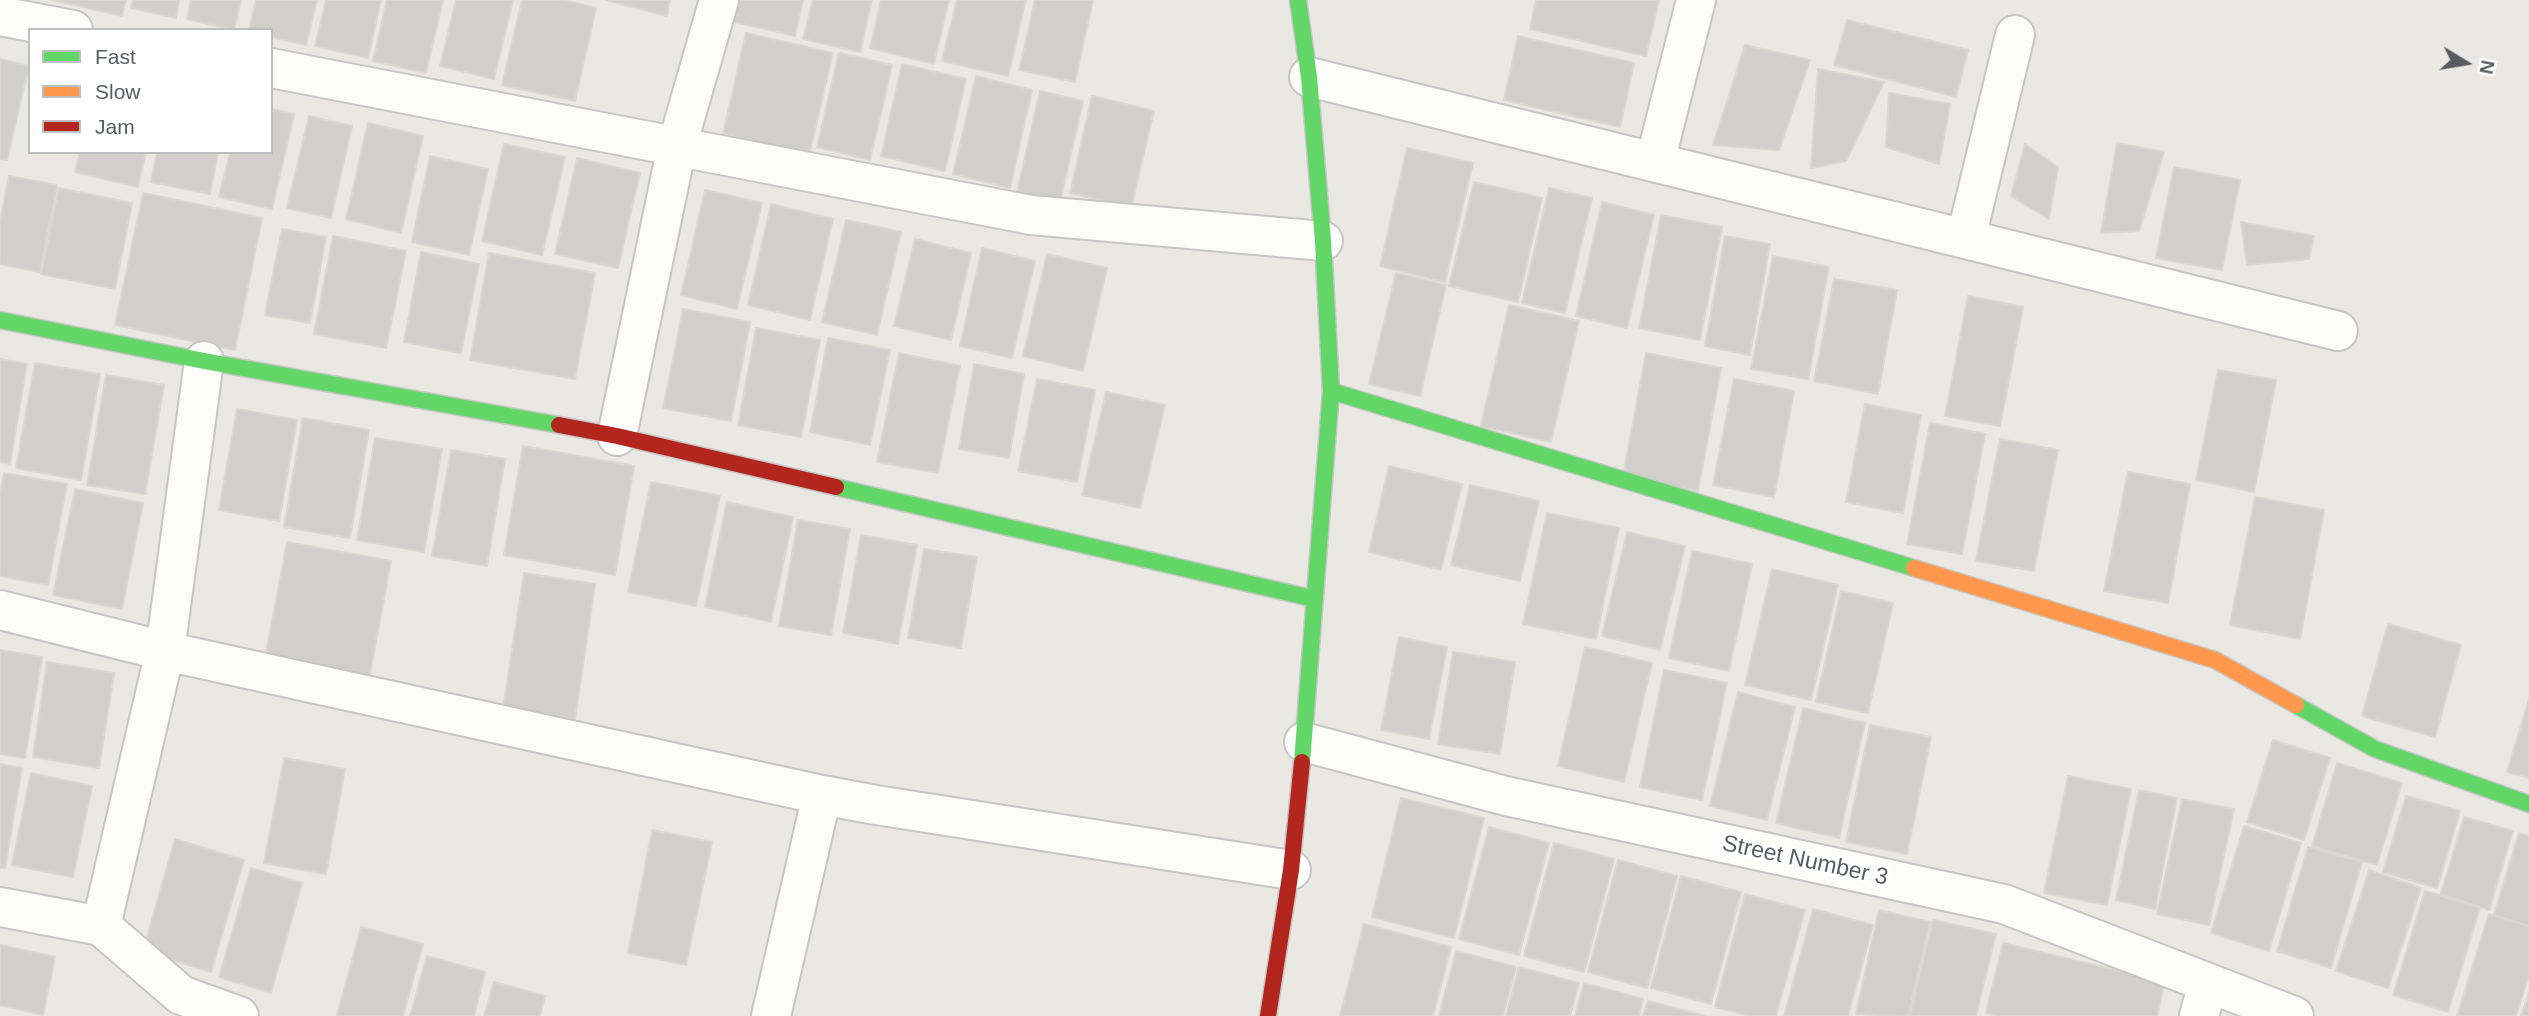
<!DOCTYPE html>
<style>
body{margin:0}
#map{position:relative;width:2529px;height:1016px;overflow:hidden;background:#eae8e2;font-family:Helvetica,sans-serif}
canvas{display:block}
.legend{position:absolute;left:28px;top:28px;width:245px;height:126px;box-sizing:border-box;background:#fff;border:2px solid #bcbec0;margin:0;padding:9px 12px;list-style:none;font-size:21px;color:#585c62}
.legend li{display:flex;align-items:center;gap:14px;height:35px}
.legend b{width:35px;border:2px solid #bcbec0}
.north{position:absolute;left:2431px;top:28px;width:70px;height:70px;-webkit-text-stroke:5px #fff;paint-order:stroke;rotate:101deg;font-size:19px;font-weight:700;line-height:28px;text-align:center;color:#585c62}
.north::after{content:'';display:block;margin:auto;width:24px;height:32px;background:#585c62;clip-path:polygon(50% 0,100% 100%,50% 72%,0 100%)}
</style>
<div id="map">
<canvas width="2529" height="1016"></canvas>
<ul class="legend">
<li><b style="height:9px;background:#63d668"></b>Fast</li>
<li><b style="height:9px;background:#ff974d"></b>Slow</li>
<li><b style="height:9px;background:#b3261e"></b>Jam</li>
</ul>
<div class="north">N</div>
</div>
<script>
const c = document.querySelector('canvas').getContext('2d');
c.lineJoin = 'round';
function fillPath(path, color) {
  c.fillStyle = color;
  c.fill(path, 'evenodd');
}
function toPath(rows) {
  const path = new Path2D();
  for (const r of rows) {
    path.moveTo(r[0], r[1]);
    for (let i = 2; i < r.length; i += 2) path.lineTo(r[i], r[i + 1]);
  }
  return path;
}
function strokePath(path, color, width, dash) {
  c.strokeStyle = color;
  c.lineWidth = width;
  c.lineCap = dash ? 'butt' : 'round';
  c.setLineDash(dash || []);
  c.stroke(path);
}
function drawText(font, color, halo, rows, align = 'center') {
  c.font = font + ' Helvetica,sans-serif';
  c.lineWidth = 5;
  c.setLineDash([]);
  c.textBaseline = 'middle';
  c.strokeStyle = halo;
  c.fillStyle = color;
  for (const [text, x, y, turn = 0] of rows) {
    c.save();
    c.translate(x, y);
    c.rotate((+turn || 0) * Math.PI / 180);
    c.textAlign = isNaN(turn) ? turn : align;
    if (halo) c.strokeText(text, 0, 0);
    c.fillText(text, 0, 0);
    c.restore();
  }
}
const building = toPath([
 [52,0,126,0,122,16,52,0],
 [133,0,179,0,176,18,131,8,133,0],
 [191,0,241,0,234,30,187,19,191,0],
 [256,0,317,0,306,45,271,37,271,30,249,30,256,0],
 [326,0,381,0,368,58,315,46,326,0],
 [387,0,443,0,426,73,373,61,387,0],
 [456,0,513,0,494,79,440,66,456,0],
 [522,0,564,0,596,8,575,101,502,85,522,0],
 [606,0,670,0,667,16,606,0],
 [731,0,803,0,795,36,726,20,731,0],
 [813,0,872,0,860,52,803,39,813,0],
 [881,0,949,0,934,64,870,48,881,0],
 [957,0,1026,0,1008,76,942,61,957,0],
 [1035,0,1093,0,1075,82,1019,70,1035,0],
 [1536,0,1659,0,1646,56,1530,29,1536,0],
 [1847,20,1968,50,1956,97,1834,65,1847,20],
 [746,33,833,53,809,155,723,134,746,33],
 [1518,36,1634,63,1620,127,1504,100,1518,36],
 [1745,45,1810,60,1779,150,1713,145,1745,45],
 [839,53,892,65,870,160,817,147,839,53],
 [0,59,29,66,7,160,0,159,0,59],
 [902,64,966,79,945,171,881,156,902,64],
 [1818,69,1884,82,1846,161,1811,168,1818,69],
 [976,76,1032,90,1010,188,953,174,976,76],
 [1040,91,1083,101,1060,202,1017,192,1040,91],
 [1889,93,1950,104,1939,164,1886,147,1889,93],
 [1092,96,1154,111,1131,208,1070,193,1092,96],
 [271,109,294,114,272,209,219,197,230,152,271,152,271,109],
 [309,116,352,126,331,218,287,208,309,116],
 [368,123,423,136,401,233,346,219,368,123],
 [2117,143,2164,152,2139,231,2101,233,2117,143],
 [504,144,565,157,542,255,482,241,504,144],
 [2025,144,2058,167,2049,219,2011,196,2025,144],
 [1407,148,1473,163,1445,282,1380,266,1407,148],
 [80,152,146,152,138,187,75,172,80,152],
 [157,152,218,152,210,194,151,182,157,152],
 [430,156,488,169,469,255,412,242,430,156],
 [577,158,640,173,618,268,555,254,577,158],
 [2174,167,2240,180,2222,270,2156,258,2174,167],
 [9,176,57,185,40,272,0,264,0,222,9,176],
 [1474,182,1542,198,1518,302,1449,286,1474,182],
 [59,188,132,203,115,289,41,274,59,188],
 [1549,188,1592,198,1565,313,1522,303,1549,188],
 [705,190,762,203,737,309,681,295,705,190],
 [143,193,262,218,235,350,115,325,143,193],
 [1602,202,1654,215,1627,328,1576,316,1602,202],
 [771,204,833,219,810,320,748,305,771,204],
 [1661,215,1722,227,1700,340,1639,328,1661,215],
 [846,220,901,232,877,335,822,322,846,220],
 [2241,222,2314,236,2309,259,2247,265,2241,222],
 [282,229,326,237,310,323,265,315,282,229],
 [333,236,406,251,386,348,314,334,333,236],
 [1725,236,1770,244,1750,355,1705,346,1725,236],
 [915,239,971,253,951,340,894,326,915,239],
 [982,248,1035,261,1012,358,960,346,982,248],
 [421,252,479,264,461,353,404,342,421,252],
 [489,253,595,273,575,379,470,360,489,253],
 [1047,254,1107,268,1083,371,1023,356,1047,254],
 [1773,256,1829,267,1808,379,1751,369,1773,256],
 [1396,273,1446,285,1420,396,1369,384,1396,273],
 [1834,279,1897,290,1878,394,1814,381,1834,279],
 [1968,296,2023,307,2000,426,1945,416,1968,296],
 [1509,305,1579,321,1551,442,1481,426,1509,305],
 [683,309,750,322,731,421,663,408,683,309],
 [756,328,820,340,801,437,738,425,756,328],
 [828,338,890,350,870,445,810,432,828,338],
 [899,353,960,366,938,473,877,462,899,353],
 [1646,353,1721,368,1698,491,1623,477,1646,353],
 [0,359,27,364,10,464,0,462,0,359],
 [35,363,100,374,81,480,16,468,35,363],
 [974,364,1024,374,1009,458,959,449,974,364],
 [2218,370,2276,380,2254,492,2196,480,2218,370],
 [106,375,164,385,145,494,87,485,106,375],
 [1037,379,1095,390,1077,482,1018,471,1037,379],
 [1734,379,1794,391,1774,497,1713,485,1734,379],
 [1106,392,1165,405,1140,508,1082,495,1106,392],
 [1865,404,1921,415,1903,513,1846,502,1865,404],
 [237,409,297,420,279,521,219,510,237,409],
 [303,418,369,430,350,538,284,527,303,418],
 [1930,423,1985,434,1962,554,1907,544,1930,423],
 [375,438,442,449,424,552,357,540,375,438],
 [2000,439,2058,450,2034,571,1976,561,2000,439],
 [523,446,634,466,615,575,504,555,523,446],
 [451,450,505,459,487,566,432,556,451,450],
 [1389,466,1462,484,1441,570,1369,552,1389,466],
 [2128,472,2190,484,2168,603,2104,591,2128,472],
 [4,473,67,484,48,585,0,576,0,495,4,473],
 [651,482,720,496,696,606,628,592,651,482],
 [1470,485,1539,501,1520,581,1451,565,1470,485],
 [75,489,143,503,122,609,53,595,75,489],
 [2255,497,2324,510,2300,639,2230,625,2255,497],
 [727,502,793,517,771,622,705,607,727,502],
 [1547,513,1619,528,1596,639,1523,624,1547,513],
 [798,520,850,529,831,635,779,626,798,520],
 [1627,532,1685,546,1660,650,1602,636,1627,532],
 [861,535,917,545,898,644,843,633,861,535],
 [287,542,391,561,367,689,263,669,287,542],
 [924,549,977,557,961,648,908,638,924,549],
 [1692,551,1752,564,1729,671,1669,658,1692,551],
 [1772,569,1838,585,1811,700,1745,685,1772,569],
 [524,573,595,584,575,719,503,709,524,573],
 [1841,591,1893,603,1868,713,1816,702,1841,591],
 [2388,624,2461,645,2435,737,2362,716,2388,624],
 [1399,637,1447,647,1429,739,1381,730,1399,637],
 [1585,647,1652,663,1624,782,1558,766,1585,647],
 [0,650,42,657,25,758,0,754,0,650],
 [1453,652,1515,662,1500,754,1438,744,1453,652],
 [47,662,114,673,99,768,33,757,47,662],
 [1664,670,1727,683,1702,800,1640,787,1664,670],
 [1738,692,1795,707,1767,820,1710,806,1738,692],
 [2529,699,2529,778,2507,772,2529,699],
 [1803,708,1865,723,1839,838,1776,823,1803,708],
 [1870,725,1931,737,1907,854,1846,842,1870,725],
 [2273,740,2330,758,2304,840,2247,822,2273,740],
 [284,758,345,769,326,874,264,863,284,758],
 [2337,763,2402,783,2377,865,2312,846,2337,763],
 [0,764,22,768,5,868,0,868,0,764],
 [31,773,92,786,73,877,12,865,31,773],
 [2068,776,2131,789,2107,905,2044,893,2068,776],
 [2139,790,2177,798,2155,909,2116,900,2139,790],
 [2406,796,2460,811,2437,888,2383,872,2406,796],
 [1401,798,1484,818,1454,938,1372,917,1401,798],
 [2182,799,2234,809,2209,925,2157,914,2182,799],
 [2464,817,2513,831,2489,910,2441,894,2464,817],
 [2244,826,2301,843,2269,951,2211,933,2244,826],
 [1489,827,1549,843,1519,955,1459,939,1489,827],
 [652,830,712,842,686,965,628,953,652,830],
 [2519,833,2529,836,2529,926,2494,915,2519,833],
 [175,839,244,860,211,972,143,951,175,839],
 [1554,843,1614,859,1584,972,1524,956,1554,843],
 [2308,847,2362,862,2331,968,2277,951,2308,847],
 [1618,860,1677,876,1647,988,1588,972,1618,860],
 [251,868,302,883,271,993,219,977,251,868],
 [2369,870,2421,888,2388,988,2336,971,2369,870],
 [1681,876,1741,892,1711,1004,1651,988,1681,876],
 [2425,891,2480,908,2448,1012,2393,995,2425,891],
 [1745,894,1805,910,1776,1016,1750,1016,1715,1007,1745,894],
 [1813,909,1873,925,1848,1016,1784,1016,1813,909],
 [1879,910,1930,922,1908,1016,1856,1014,1879,910],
 [2489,914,2529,926,2529,975,2516,1016,2457,1016,2489,914],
 [1933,920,1996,934,1976,1016,1910,1016,1933,920],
 [1364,924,1451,947,1433,1016,1340,1016,1364,924],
 [361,927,423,944,403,1016,337,1016,361,927],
 [2003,943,2165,982,2157,1016,1999,1016,1986,1013,2003,943],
 [0,945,55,957,43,1015,0,1005,0,945],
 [1456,951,1516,967,1503,1016,1439,1016,1456,951],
 [427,956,485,972,474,1016,410,1016,427,956],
 [1519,967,1579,983,1570,1016,1506,1016,1519,967],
 [494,982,545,996,540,1016,484,1016,494,982],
 [1584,983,1643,999,1639,1016,1575,1016,1584,983],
 [2529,993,2529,1016,2521,1016,2529,993],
 [1648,1001,1705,1016,1643,1016,1648,1001]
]);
fillPath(building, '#d0cfcb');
strokePath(building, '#d9d7d2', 2);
const street = toPath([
 [0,16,73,30],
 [271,68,1031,215,1323,241],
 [1309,77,2338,331],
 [1655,162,1696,0],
 [1966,238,2015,35],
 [204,361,165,651,101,926,181,995,239,1016],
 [617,436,677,146,719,0],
 [0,610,165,651,822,795],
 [1304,742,1506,796,2004,904,2294,1016],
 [0,907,101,926],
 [771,1016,822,795,876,805,1291,870],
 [2199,1016,2208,983]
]);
const fast = toPath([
 [1298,0,1309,77,1323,241,1331,391,1302,762],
 [0,320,204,361,559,425],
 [1331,391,1914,568],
 [836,487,1315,599],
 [2296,705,2375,749,2529,804]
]);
const slow = toPath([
 [1914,568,2215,660,2296,705]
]);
const jam = toPath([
 [559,425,617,436,836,487],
 [1268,1016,1291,870,1302,762]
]);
strokePath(street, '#c6c6c5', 42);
strokePath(fast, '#c7c7c6', 19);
strokePath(slow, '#c7c7c6', 19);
strokePath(jam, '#c7c7c6', 19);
strokePath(street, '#fcfcfb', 38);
strokePath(fast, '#63d668', 16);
strokePath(slow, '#ff974d', 16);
strokePath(jam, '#b3261e', 16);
drawText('23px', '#585c62', '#fff', [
 ["Street Number 3",1805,861,12]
]);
</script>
